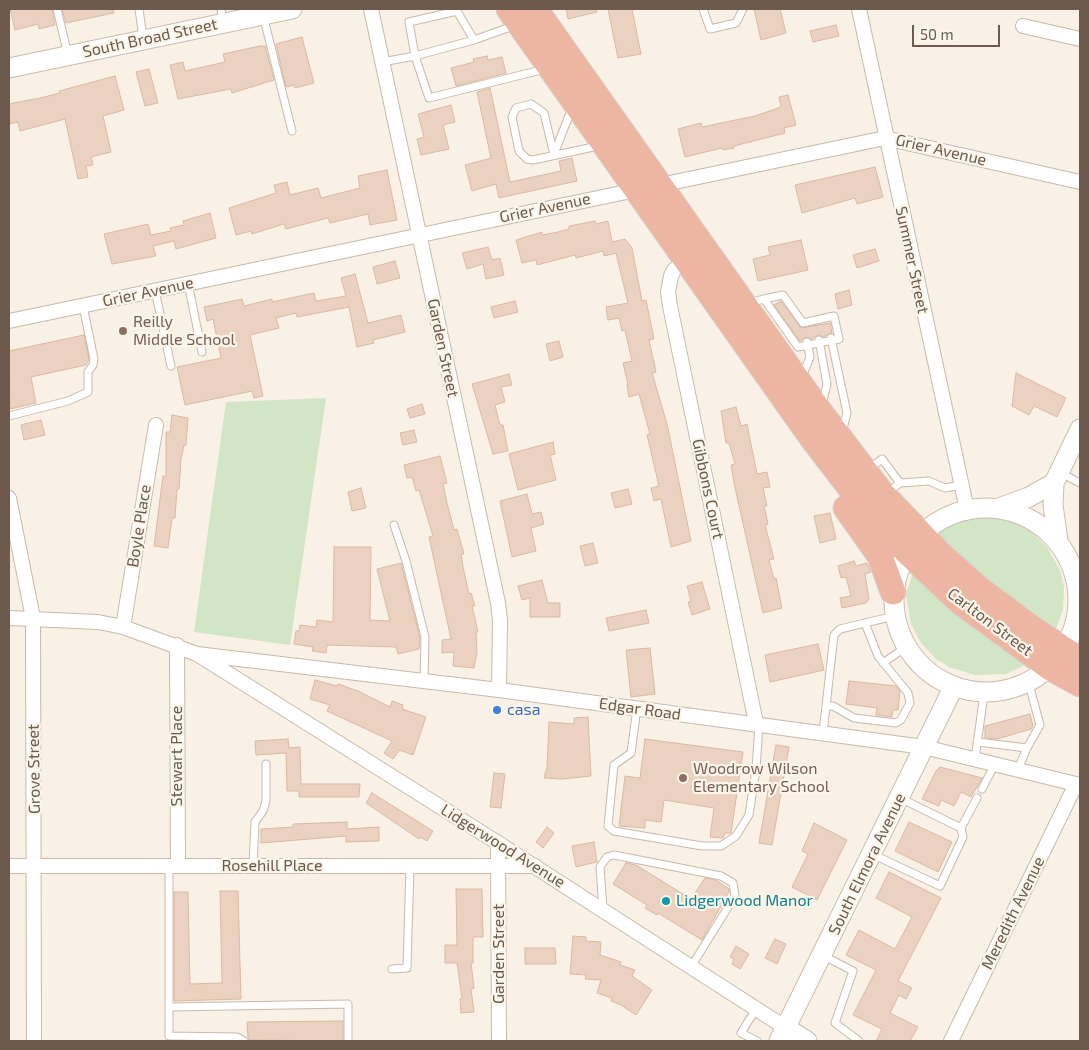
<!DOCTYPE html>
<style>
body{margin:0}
#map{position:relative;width:1089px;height:1050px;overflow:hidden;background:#f9f1e5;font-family:"Exo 2",sans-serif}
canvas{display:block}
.frame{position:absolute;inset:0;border:10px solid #6e594d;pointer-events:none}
.scale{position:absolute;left:912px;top:25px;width:88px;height:22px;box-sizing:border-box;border:2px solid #6e594d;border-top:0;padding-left:6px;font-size:15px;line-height:18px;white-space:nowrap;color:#6e594d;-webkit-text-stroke:4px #fcf5ea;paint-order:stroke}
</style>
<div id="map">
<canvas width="1089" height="1050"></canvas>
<div class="frame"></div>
<div class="scale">50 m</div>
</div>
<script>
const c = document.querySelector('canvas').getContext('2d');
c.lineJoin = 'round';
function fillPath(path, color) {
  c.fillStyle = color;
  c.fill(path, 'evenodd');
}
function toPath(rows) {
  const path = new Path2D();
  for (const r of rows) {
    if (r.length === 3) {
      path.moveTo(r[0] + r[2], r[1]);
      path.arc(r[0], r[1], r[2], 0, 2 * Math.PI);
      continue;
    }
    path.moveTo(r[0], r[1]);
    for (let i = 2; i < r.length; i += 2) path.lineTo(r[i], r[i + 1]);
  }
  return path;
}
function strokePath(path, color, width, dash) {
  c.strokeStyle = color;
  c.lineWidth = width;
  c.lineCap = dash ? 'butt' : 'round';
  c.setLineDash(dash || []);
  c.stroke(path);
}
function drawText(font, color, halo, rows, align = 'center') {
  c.font = font + ' "Exo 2",sans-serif';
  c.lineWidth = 4.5;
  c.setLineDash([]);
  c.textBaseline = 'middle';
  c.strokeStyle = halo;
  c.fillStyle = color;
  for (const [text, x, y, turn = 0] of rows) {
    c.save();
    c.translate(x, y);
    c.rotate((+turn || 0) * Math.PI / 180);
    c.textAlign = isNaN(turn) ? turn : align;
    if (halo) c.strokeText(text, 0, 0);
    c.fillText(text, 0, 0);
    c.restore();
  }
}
fillPath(toPath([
 [326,398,290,645,194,632,226,402],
 [974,518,995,518,1016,524,1029,530,1047,547,1060,570,1064,586,1063,610,1056,629,1036,619,971,569,937,534,954,524],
 [912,575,973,626,1023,662,1023,666,1006,674,975,675,949,667,936,659,921,643,911,624,906,594]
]), '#d2e5c5');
const building = toPath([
 [10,9,52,9,55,25,39,29,38,24,15,30,10,9],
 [62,9,113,9,114,13,66,23,62,9],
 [566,9,596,9,597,12,568,19,566,9],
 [608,9,632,9,641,54,618,58,608,9],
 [754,9,780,9,786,33,761,40,754,9],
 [836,25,839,36,813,42,810,31,836,25],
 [302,37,314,83,295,88,294,85,286,87,276,44,302,37],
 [260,46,265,46,274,80,232,93,231,89,178,99,170,65,183,62,185,71,225,62,223,54,260,46],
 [487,56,488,60,502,57,506,73,456,86,451,68,474,62,473,59,487,56],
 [149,69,158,103,145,106,136,72,149,69],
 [115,76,124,110,103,116,111,152,91,157,93,165,86,166,88,177,78,179,65,119,20,131,18,122,9,124,9,105,13,103,40,98,60,93,59,91,115,76],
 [490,88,510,182,561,171,559,161,572,158,577,181,499,198,496,184,472,191,465,165,491,158,477,92,490,88],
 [788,95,796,125,784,128,785,133,734,146,734,148,723,150,722,148,685,157,678,129,701,123,702,127,755,116,781,107,779,97,788,95],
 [451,105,455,122,443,125,449,149,421,155,417,139,424,137,418,114,451,105],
 [875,167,883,197,857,204,855,198,802,213,795,185,875,167],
 [387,170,397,220,370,225,368,214,330,223,328,218,286,229,284,224,252,234,251,231,236,235,229,208,276,193,274,185,287,182,290,195,318,188,321,198,360,188,358,176,387,170],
 [210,213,216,238,176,249,174,241,153,246,156,256,112,264,104,234,148,224,151,235,171,231,170,228,184,225,183,221,210,213],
 [595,221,596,224,608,221,612,242,625,239,632,248,642,301,646,300,654,339,649,340,656,372,652,373,667,424,691,541,671,547,661,499,654,501,651,488,659,486,647,435,650,434,639,394,629,397,627,385,628,385,623,363,632,361,625,330,622,331,619,318,608,320,606,307,628,303,616,253,604,256,603,251,576,258,575,255,537,265,536,260,522,263,516,240,542,232,542,235,558,232,569,229,569,226,595,221],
 [801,240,808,270,758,281,753,259,770,255,768,247,801,240],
 [488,247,492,260,500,258,504,275,486,279,483,264,467,269,462,253,488,247],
 [875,249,879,261,857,268,853,255,875,249],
 [395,261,400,278,377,284,373,267,395,261],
 [355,274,368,323,401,315,405,332,373,340,374,343,357,347,349,307,297,317,296,313,276,318,279,328,250,335,263,396,254,398,252,391,185,405,177,367,221,358,213,319,207,321,204,307,242,299,244,306,272,299,272,302,314,293,316,301,346,296,341,278,355,274],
 [849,290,852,305,838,309,835,294,849,290],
 [515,301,518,312,494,318,491,307,515,301],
 [781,301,801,328,830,323,832,333,823,337,818,335,811,339,806,337,800,341,774,305,781,301],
 [84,335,89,359,86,365,31,377,36,403,10,409,9,351,84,335],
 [559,341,563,357,550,361,546,344,559,341],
 [1016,373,1066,398,1057,417,1034,406,1029,415,1012,406,1016,373],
 [509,374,512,385,501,387,505,402,495,405,500,425,503,425,508,451,493,454,472,384,509,374],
 [422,404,425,414,410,418,407,409,422,404],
 [736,407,741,426,747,424,757,474,767,472,770,487,763,488,767,506,764,506,768,524,765,525,774,559,769,560,774,579,776,578,782,608,763,613,734,483,731,465,735,464,729,443,726,443,721,411,736,407],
 [172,415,188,418,186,445,184,445,181,459,179,489,177,489,175,518,172,518,168,548,154,546,163,476,166,476,166,432,170,432,172,415],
 [41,420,45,435,24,440,21,425,41,420],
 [414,430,417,442,403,445,400,433,414,430],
 [553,442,555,454,550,455,556,480,518,490,509,454,553,442],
 [440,456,447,483,443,484,447,503,454,530,457,529,464,554,461,554,463,567,469,594,471,593,475,606,472,606,478,632,476,632,477,652,474,668,453,666,454,652,442,653,442,640,451,639,429,537,433,536,419,490,416,491,412,477,407,478,404,465,440,456],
 [361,488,366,508,352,511,348,492,361,488],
 [628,489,632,504,615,508,611,493,628,489],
 [527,494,532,514,541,512,544,524,531,528,536,551,512,557,500,501,527,494],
 [830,513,836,539,820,543,814,516,830,513],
 [593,543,598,563,585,566,580,546,593,543],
 [334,547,371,547,370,620,390,621,377,569,401,563,420,638,419,649,398,654,396,647,327,645,326,653,312,651,313,647,294,644,296,631,299,631,300,625,316,627,317,620,333,622,334,547],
 [854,561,856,566,867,563,871,572,865,574,869,599,866,603,842,608,840,598,851,596,846,577,841,578,838,566,854,561],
 [542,580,548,603,560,603,560,617,530,617,530,598,522,600,518,586,542,580],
 [702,582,710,609,692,615,688,602,691,601,687,586,702,582],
 [646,610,649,623,609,631,606,618,646,610],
 [818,644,824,670,770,682,765,655,818,644],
 [650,648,655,694,631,697,626,650,650,648],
 [315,680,337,686,338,684,358,691,390,707,392,701,403,705,402,709,426,717,413,755,399,750,393,759,384,753,392,741,327,711,330,705,310,699,315,680],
 [849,681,896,686,900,691,898,710,893,710,892,717,876,715,877,708,846,704,849,681],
 [1030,714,1033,726,1031,729,997,739,985,738,985,726,1030,714],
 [588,717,591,776,562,779,544,778,547,767,549,722,574,724,574,718,588,717],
 [288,739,289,748,300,747,301,784,360,784,359,797,299,797,299,791,287,791,286,753,256,755,255,741,288,739],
 [645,739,743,752,731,833,725,833,723,838,710,837,714,808,664,800,661,822,645,820,645,828,619,826,625,776,640,778,645,739],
 [776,745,789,747,772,845,759,843,776,745],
 [940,767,982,778,971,797,961,792,954,806,941,800,939,806,922,799,936,771,940,767],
 [494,773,505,774,501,808,490,807,494,773],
 [372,793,433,831,427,841,420,837,419,839,366,803,372,793],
 [347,822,347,829,379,827,379,841,346,842,346,836,261,843,261,829,293,827,293,824,347,822],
 [909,822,952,842,938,872,895,851,909,822],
 [814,823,847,840,817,900,792,887,808,854,802,851,814,823],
 [547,827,554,833,543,848,536,842,547,827],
 [594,842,597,862,576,867,572,846,594,842],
 [626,863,636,865,691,899,705,878,716,880,729,889,729,892,702,940,658,913,657,915,645,908,647,905,613,884,626,863],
 [889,872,941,898,898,981,912,988,906,999,899,995,890,1013,918,1027,910,1041,876,1041,882,1029,853,1015,876,970,846,955,859,930,895,949,912,917,876,898,889,872],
 [456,889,482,889,483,937,473,937,473,963,471,963,474,988,471,989,474,1012,461,1013,460,999,462,998,457,963,445,963,445,945,457,945,456,889],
 [220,891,238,891,241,999,174,1001,174,892,188,892,190,984,222,983,220,891],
 [573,936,586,937,586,941,601,942,600,955,621,962,620,965,635,970,632,976,652,990,636,1015,621,1005,611,1001,612,998,597,993,601,980,585,979,586,975,570,974,573,936],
 [775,939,786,944,777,964,765,958,775,939],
 [736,946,749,954,740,969,732,964,734,959,730,957,736,946],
 [525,948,555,948,556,964,525,964,525,948],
 [343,1021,343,1041,249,1040,248,1037,247,1022,343,1021]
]);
fillPath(building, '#ebd1c0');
strokePath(building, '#dbb8a2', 1);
const lane = toPath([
 [57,9,68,55],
 [139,9,143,38],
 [221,9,223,22],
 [703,9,710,29,736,23,743,9],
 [263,15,292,131],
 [474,40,415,56,409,22,457,11,474,40,516,25],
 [382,62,415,56,429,98,545,69],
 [554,154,572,108],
 [554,155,544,113,531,104,516,108,512,117,519,151,527,159,533,160,598,146],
 [188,283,202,352],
 [155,290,171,366],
 [748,303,764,299,783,295,803,323,834,316,839,339,798,347,764,299],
 [831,338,847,413,842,432],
 [819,340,827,384,822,405],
 [802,377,810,357,807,342],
 [9,416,68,401,88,392,88,372,93,365,94,359,83,306],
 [869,469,882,459,900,483,887,493],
 [1061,473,1080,483],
 [900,483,929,481,945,488,961,485],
 [394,525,406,561,425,637,424,681],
 [1075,583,1080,583],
 [883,663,906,647],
 [826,706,833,706,854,718,896,723,901,720,910,703,908,693,878,656,865,623],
 [637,708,631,753,614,765,608,826,614,831,702,846,721,846,736,836,749,815,756,769,759,724],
 [823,733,834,635,840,629,894,616],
 [978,742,1027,748,1018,769],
 [1027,748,1040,725,1029,684],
 [975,759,984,694],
 [982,789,995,764],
 [900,798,961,828,977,798],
 [872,854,940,886,963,837,961,828],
 [169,866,169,1036,237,1037,244,1041],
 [253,866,255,822,263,811,266,801,266,764],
 [603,909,600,867,607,857,614,855,721,876,733,883,735,896,691,967],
 [822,955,853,971,835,1023,859,1041],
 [392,969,407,968,410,867],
 [169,1007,348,1004,348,1041],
 [756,1009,741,1033,757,1041]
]);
const street = toPath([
 [371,9,498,603,500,620,499,690],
 [859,9,967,510],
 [1023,26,1080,39],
 [686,260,674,270,671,276,668,292,670,306,756,723],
 [9,321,885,138,1080,182],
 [9,498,33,618,34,1041],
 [9,618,98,622,123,627,197,654,498,843,786,1028],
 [123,627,156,425],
 [177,645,178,866],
 [197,654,499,690,924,747,1080,785],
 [498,843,499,1041],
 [9,866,535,866],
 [951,1041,1076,784]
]);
const secondary = toPath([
 [9,68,292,9],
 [986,600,92],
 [999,508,1029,497,1054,483],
 [1058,541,1053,505,1054,483,1080,429],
 [786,1028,807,1041],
 [779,1041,954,686]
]);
const highway = toPath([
 [509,9,812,438,868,511,906,551,959,601,1049,667,1080,684],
 [535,9,820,412,883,495,940,554,978,588,1033,629,1080,660],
 [846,508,880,556,893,592]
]);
strokePath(lane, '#c8b9ac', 9);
strokePath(street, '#c8b9ac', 16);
strokePath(secondary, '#cdbbad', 21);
strokePath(highway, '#d6d1cd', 27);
strokePath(lane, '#fff', 7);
strokePath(street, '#fff', 14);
strokePath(secondary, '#fff', 19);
strokePath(highway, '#ecb6a3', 25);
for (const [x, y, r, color] of [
 [123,331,5,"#8d6e63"],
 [497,710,5,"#3f7fe0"],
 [683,778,5,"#8d6e63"],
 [666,901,5,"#0f9aa8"]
]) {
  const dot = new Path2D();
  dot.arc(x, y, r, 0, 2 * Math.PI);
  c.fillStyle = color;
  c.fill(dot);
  strokePath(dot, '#fcf5ea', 2);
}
drawText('16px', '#6e594d', '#fcf5ea', [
 ["South Broad Street",150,38,-12],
 ["Grier Avenue",941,150,13],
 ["Grier Avenue",545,208,-12],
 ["Summer Street",912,260,78],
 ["Grier Avenue",148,292,-12],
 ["Garden Street",443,348,78],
 ["Gibbons Court",708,489,78],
 ["Boyle Place",139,526,-81],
 ["Carlton Street",990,622,37],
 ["Edgar Road",640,709,8],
 ["Stewart Place",177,756,-90],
 ["Grove Street",34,769,-91],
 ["Lidgerwood Avenue",503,846,32],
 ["South Elmora Avenue",867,864,-64],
 ["Rosehill Place",272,866],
 ["Meredith Avenue",1013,913,-64],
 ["Garden Street",499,954,-90]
]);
drawText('16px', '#785e54', '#fcf5ea', [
 ["Reilly",133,322],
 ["Middle School",133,340],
 ["Woodrow Wilson",693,769],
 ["Elementary School",693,787]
], 'left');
drawText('16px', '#366cbe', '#fcf5ea', [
 ["casa",507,710]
], 'left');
drawText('16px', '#0d838f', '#fcf5ea', [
 ["Lidgerwood Manor",676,901]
], 'left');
</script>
